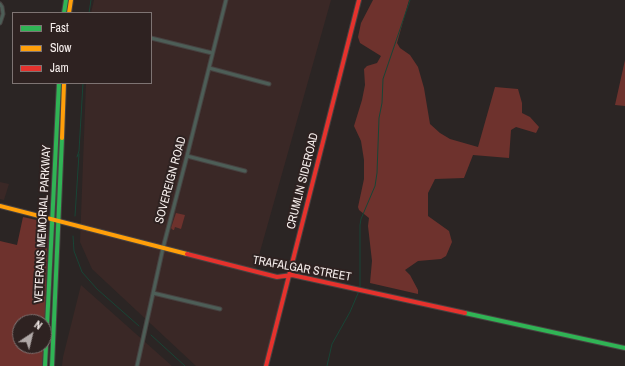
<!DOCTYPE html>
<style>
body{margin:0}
#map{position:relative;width:625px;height:366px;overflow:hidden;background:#2b2524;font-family:"Archivo Narrow",sans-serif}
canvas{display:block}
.legend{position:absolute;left:12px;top:12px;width:140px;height:72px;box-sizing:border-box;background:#2e2221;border:1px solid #7e7473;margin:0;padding:5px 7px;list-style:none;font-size:12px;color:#f7efed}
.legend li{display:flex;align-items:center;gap:8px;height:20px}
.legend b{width:20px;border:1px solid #7e7473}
.north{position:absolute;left:12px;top:314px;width:40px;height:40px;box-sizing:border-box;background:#2e2221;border:1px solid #7e7473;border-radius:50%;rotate:35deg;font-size:11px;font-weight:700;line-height:16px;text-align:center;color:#f7efed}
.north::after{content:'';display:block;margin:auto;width:14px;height:18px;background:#b0a8a7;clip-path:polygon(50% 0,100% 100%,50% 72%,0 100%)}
</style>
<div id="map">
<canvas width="625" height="366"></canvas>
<ul class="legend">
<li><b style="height:5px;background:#30b455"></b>Fast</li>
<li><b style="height:5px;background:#ff9f0a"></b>Slow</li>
<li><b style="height:5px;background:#e5322d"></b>Jam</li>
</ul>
<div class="north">N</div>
</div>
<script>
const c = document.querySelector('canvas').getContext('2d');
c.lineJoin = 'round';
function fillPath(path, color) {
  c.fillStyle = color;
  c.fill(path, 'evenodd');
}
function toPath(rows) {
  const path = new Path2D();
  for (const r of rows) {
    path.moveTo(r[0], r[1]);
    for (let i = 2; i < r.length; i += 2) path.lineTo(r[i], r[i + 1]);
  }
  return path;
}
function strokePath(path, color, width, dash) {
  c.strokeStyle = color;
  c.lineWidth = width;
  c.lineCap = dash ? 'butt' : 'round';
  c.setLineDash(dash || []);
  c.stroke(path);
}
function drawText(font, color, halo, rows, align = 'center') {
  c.font = font + ' "Archivo Narrow",sans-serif';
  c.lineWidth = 4;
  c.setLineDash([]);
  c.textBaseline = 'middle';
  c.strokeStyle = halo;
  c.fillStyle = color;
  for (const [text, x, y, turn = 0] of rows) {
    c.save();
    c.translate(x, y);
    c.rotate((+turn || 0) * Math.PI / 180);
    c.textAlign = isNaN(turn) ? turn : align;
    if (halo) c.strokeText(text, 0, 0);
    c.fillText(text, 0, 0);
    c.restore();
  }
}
fillPath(toPath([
 [94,0,331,0,254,273,286,281,264,366,196,366,92,269,80,242,86,83,151,83,151,13,91,13],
 [0,182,9,184,4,200,0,199],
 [81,285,172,366,62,366,63,357]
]), '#3a2826');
fillPath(toPath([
 [373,0,409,0,397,43,400,48,410,55,418,67,424,88,430,124,440,133,450,139,478,147,495,87,518,89,522,103,522,113,530,117,539,127,536,133,516,127,511,130,509,158,473,155,464,178,435,179,428,193,428,216,449,231,452,242,446,256,441,259,418,261,405,270,410,275,418,290,418,294,370,283,372,261,368,226,369,218,359,210,358,207,364,179,364,160,361,141,354,126,362,100,365,85,364,69,367,66,377,63,381,56,360,43,358,37,361,23],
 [625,60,625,106,615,105],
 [176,213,185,215,181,229,175,227,174,230,173,230,171,228],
 [23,217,41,221,47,226,48,231,44,341,44,322,20,322,20,346,44,346,42,366,0,366,0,241,17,245]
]), '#6e322d');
strokePath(toPath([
 [89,13,91,0],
 [77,157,79,151,83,83],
 [75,216,79,154],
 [73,236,74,251,82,272,97,289,139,326],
 [360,288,360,225,361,219,375,186,377,173,379,118,382,103,383,79,410,0],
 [151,335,185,366],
 [327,366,332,344,350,312,359,291]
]), '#194536', 1);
const street = toPath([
 [0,4,2,7,3,14,0,23],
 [151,38,212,53],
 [209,68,269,84],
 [187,156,245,171],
 [153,293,220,309],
 [137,366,163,248,187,156,226,0]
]);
const fast = toPath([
 [64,13,66,0],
 [465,313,625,348],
 [45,366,59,83],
 [52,366,62,138]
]);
const slow = toPath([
 [69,13,71,0],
 [62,138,64,83],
 [0,206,187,254]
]);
const jam = toPath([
 [187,254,277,277,292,275,465,313],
 [266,366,359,0]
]);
strokePath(street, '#474241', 5);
strokePath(fast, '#474241', 6);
strokePath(slow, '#474241', 6);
strokePath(jam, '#474241', 6);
strokePath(street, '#4d5e57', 3);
strokePath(fast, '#30b455', 4);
strokePath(slow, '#ff9f0a', 4);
strokePath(jam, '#e5322d', 4);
drawText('12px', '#f7efed', '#2e2221', [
 ["SOVEREIGN ROAD",171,180,-75],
 ["CRUMLIN SIDEROAD",303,181,-76],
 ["VETERANS MEMORIAL PARKWAY",43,224,-87],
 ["TRAFALGAR STREET",302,269,10]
]);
</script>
